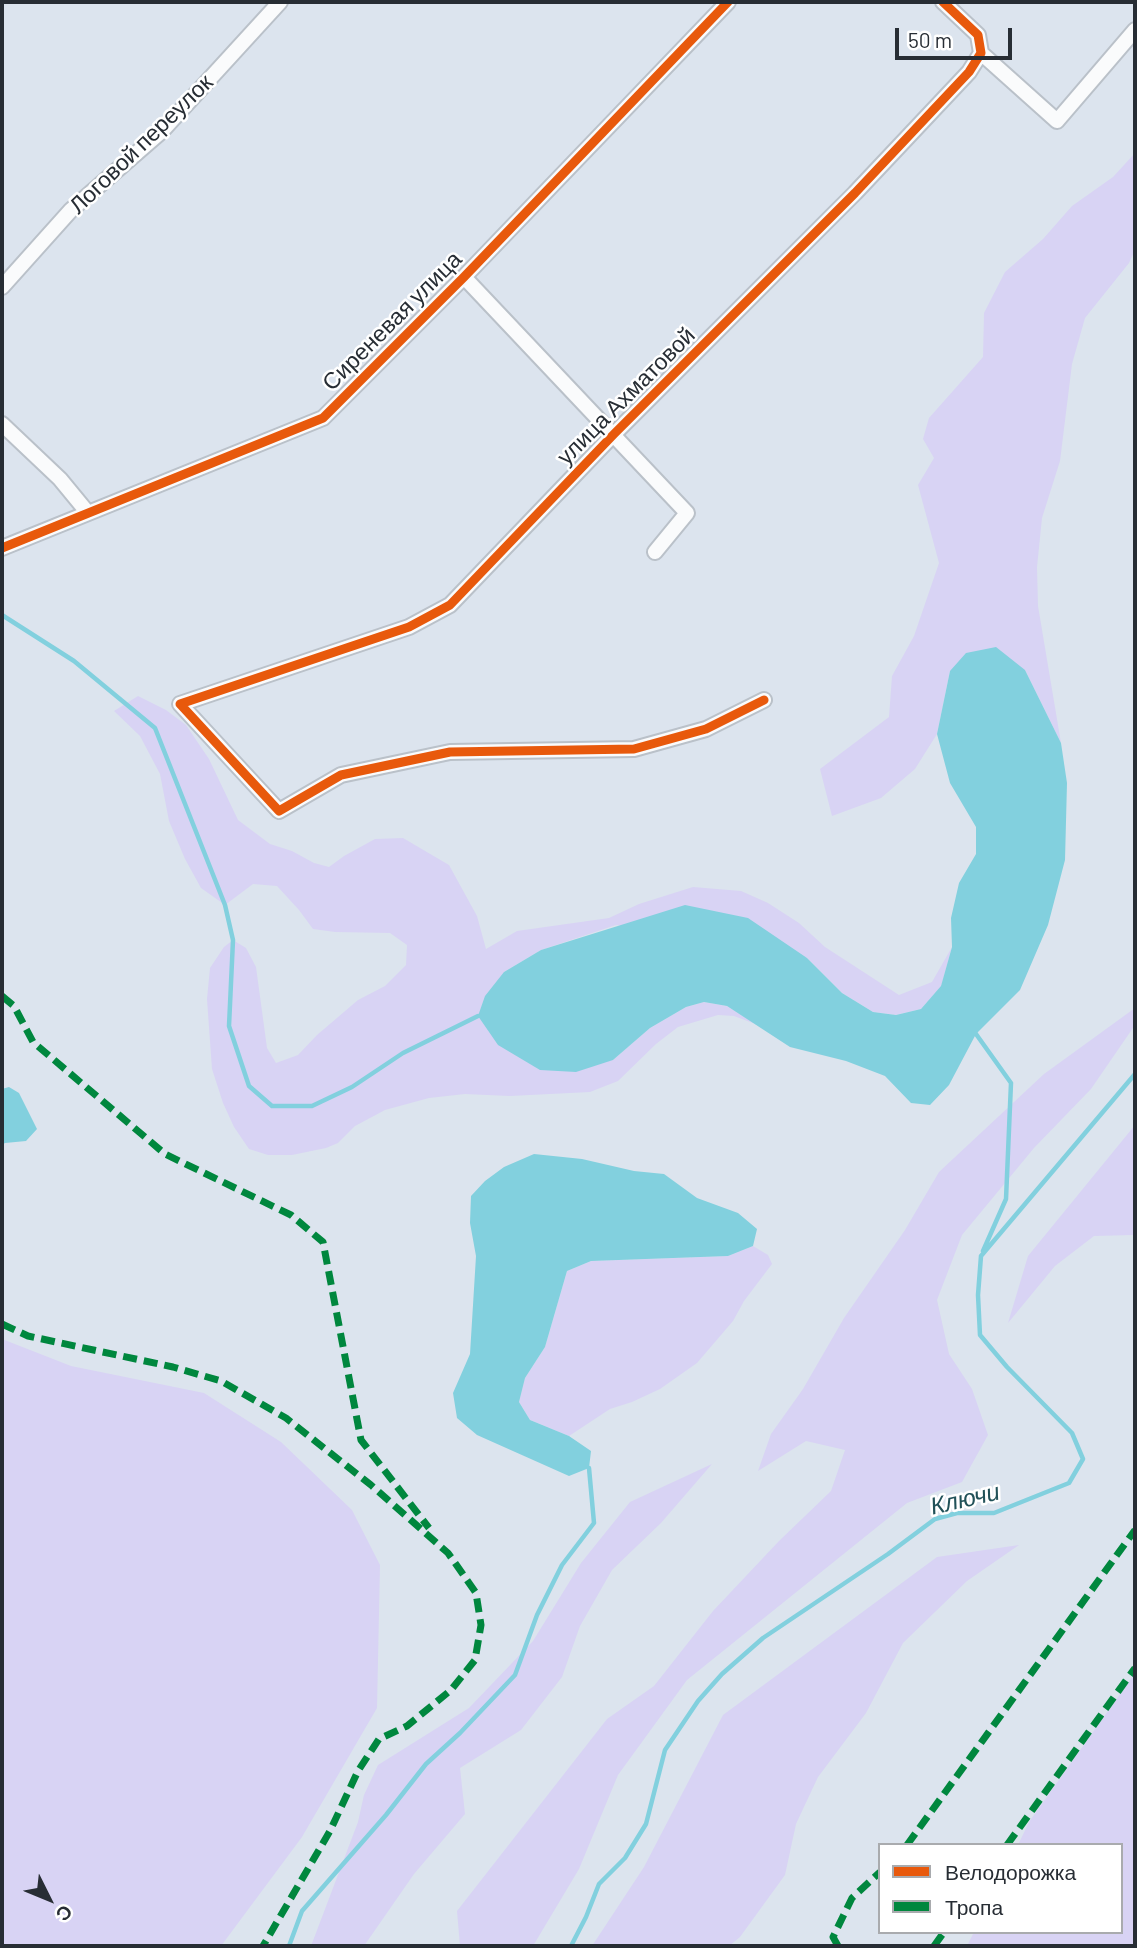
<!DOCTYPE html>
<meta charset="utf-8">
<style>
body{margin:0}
#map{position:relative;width:1137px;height:1948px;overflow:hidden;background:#dce4ee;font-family:Barlow,sans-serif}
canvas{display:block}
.frame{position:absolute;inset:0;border:4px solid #272d34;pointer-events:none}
.legend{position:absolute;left:878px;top:1843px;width:245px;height:91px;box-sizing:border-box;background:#fff;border:2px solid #a9abae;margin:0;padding:9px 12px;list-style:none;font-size:21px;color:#272d34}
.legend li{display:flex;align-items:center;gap:14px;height:35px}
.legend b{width:35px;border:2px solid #a9abae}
.north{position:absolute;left:14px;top:1864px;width:70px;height:70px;-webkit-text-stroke:5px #fff;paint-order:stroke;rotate:133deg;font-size:19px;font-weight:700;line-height:28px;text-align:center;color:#272d34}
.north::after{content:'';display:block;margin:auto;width:24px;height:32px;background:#272d34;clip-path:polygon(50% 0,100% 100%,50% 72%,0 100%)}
.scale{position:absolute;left:895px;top:28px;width:117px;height:32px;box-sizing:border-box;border:4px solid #272d34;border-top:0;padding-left:9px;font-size:21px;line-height:24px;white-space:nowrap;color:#272d34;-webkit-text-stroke:5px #fff;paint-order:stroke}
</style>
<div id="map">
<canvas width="1137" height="1948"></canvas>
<div class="frame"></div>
<ul class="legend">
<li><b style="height:9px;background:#e8590c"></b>Велодорожка</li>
<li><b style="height:9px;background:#00873e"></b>Тропа</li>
</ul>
<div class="north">С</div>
<div class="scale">50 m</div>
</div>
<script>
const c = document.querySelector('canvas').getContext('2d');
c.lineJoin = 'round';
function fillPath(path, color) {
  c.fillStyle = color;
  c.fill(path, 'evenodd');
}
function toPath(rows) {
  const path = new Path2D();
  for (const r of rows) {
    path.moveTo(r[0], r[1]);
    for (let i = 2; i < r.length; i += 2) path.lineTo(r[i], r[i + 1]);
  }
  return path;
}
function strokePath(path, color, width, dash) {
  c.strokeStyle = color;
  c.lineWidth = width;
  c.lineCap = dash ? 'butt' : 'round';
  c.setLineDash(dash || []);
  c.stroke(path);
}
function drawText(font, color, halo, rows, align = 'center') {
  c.font = font + ' Barlow,sans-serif';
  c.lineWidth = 5;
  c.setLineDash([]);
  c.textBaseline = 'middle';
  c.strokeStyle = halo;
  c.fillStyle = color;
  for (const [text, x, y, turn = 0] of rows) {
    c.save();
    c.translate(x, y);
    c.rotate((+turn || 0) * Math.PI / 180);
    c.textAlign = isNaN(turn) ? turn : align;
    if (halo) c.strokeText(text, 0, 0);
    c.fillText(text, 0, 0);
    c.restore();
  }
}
fillPath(toPath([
 [1135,153,1135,250,1129,263,1085,318,1072,364,1060,461,1042,518,1037,567,1038,606,1061,743,1025,670,950,671,937,734,915,769,881,798,832,816,820,769,889,717,892,676,914,636,939,563,918,485,934,458,923,439,929,418,983,357,984,313,1005,272,1043,239,1072,206,1113,177],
 [138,696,166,710,186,725,209,759,238,820,270,844,292,851,314,863,329,867,344,856,375,839,403,838,449,865,477,916,486,949,517,931,609,918,639,904,693,887,741,891,768,903,799,923,825,947,899,995,932,982,952,947,941,987,921,1009,896,1015,873,1012,842,993,807,958,616,925,541,950,504,972,613,1060,650,1028,686,1007,704,1002,727,1006,758,1025,734,1016,718,1015,678,1027,656,1044,618,1081,590,1092,510,1096,465,1094,429,1098,385,1110,355,1126,338,1143,326,1148,292,1155,268,1155,249,1149,234,1127,223,1103,212,1069,207,999,210,968,224,947,233,940,246,948,256,967,267,1048,276,1063,298,1055,317,1035,358,1000,385,986,406,965,407,945,390,933,335,932,313,929,299,910,277,886,253,884,225,905,201,888,185,859,169,821,160,774,140,736,114,711],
 [1135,1008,1135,1025,1091,1089,1034,1148,962,1235,937,1300,949,1354,972,1389,988,1435,962,1482,907,1503,687,1680,618,1775,579,1869,533,1946,460,1946,457,1911,607,1719,654,1686,713,1611,779,1541,831,1491,845,1450,806,1441,758,1471,771,1434,803,1389,844,1318,905,1230,939,1172,1044,1074],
 [1135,1125,1135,1232,1133,1235,1094,1236,1055,1266,1008,1323,1028,1256],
 [753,1246,768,1255,772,1264,744,1301,733,1321,697,1363,660,1389,632,1402,610,1409,569,1436,530,1420,519,1402,525,1378,545,1347,567,1271,591,1261,728,1256],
 [2,1339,71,1366,204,1393,281,1442,352,1510,380,1565,377,1708,302,1837,221,1946,2,1946],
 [712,1464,661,1523,612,1570,580,1626,562,1677,521,1730,460,1768,465,1814,414,1874,364,1946,311,1946,358,1822,364,1795,378,1765,469,1708,533,1641,581,1563,630,1502],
 [1019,1545,967,1581,903,1643,866,1713,818,1777,796,1824,785,1875,740,1937,729,1946,592,1946,644,1867,723,1715,937,1557],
 [1135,1673,1135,1946,967,1946,974,1932,1121,1932,1121,1845,1018,1845,1029,1822]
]), '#d8d3f4');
fillPath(toPath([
 [996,647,1025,670,1061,743,1067,783,1065,860,1048,925,1020,990,976,1034,949,1085,930,1105,911,1103,885,1076,846,1061,790,1047,727,1006,704,1002,686,1007,650,1028,613,1060,576,1072,540,1070,498,1045,478,1016,485,996,504,972,541,950,685,905,748,918,807,958,842,993,873,1012,896,1015,921,1009,941,986,952,947,951,918,959,883,976,854,976,827,950,783,937,734,950,671,966,653],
 [9,1087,19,1093,37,1129,26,1141,5,1143,2,1145,2,1089],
 [534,1154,582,1159,634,1171,664,1174,697,1198,738,1213,757,1229,753,1246,728,1256,591,1261,567,1271,545,1347,525,1378,519,1402,530,1420,569,1436,591,1451,589,1468,569,1476,477,1435,457,1418,453,1393,470,1354,476,1256,470,1223,471,1196,485,1181,504,1167]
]), '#82d0de');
strokePath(toPath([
 [2,615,74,661,155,728,225,905,233,940,229,1026,249,1086,272,1106,312,1106,352,1087,403,1053,478,1016],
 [976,1034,1011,1083,1006,1199,983,1251],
 [289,1946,302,1911,386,1815,426,1764,460,1733,515,1675,537,1615,562,1565,594,1523,589,1468],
 [571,1946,586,1917,599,1884,625,1858,646,1824,665,1750,698,1701,722,1674,763,1638,888,1554,935,1519,957,1513,994,1513,1069,1483,1083,1459,1072,1433,1007,1367,980,1335,978,1295,981,1256,1135,1074]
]), '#82d0de', 4.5);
const minor = toPath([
 [981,53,1057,121,1135,30],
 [464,277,687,513,655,552],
 [2,287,71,210,162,131,280,2],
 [2,424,60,479,88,513],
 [2,548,323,418,464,277,728,2],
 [764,700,706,729,634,749,450,752,341,775,279,811,180,704,409,627,450,605,614,434,855,193,969,72,981,53,978,35,943,2]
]);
strokePath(minor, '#bac1c9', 18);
strokePath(minor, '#fafbfc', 14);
strokePath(toPath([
 [2,996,14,1006,33,1042,165,1154,291,1215,323,1242,361,1440,429,1528],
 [2,1324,28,1336,173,1367,221,1381,286,1418,371,1485,448,1553,476,1593,481,1625,475,1660,451,1690,407,1726,379,1739,358,1771,330,1831,263,1946],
 [907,1845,1135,1530],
 [1007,1845,1135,1668],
 [838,1946,833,1937,852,1898,880,1872],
 [934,1946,944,1932]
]), '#00873e', 7, [14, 7]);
strokePath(toPath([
 [2,548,323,418,464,277,728,2],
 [764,700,706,729,634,749,450,752,341,775,279,811,180,704,409,627,450,605,614,434,855,193,969,72,981,53,978,35,943,2]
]), '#e8590c', 9);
drawText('23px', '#272d34', '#fff', [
 ["Логовой переулок",141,144,-44],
 ["Сиреневая улица",392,321,-45],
 ["улица Ахматовой",626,396,-45]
]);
drawText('italic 24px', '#215158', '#fff', [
 ["Ключи",965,1499,-13]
]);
</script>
